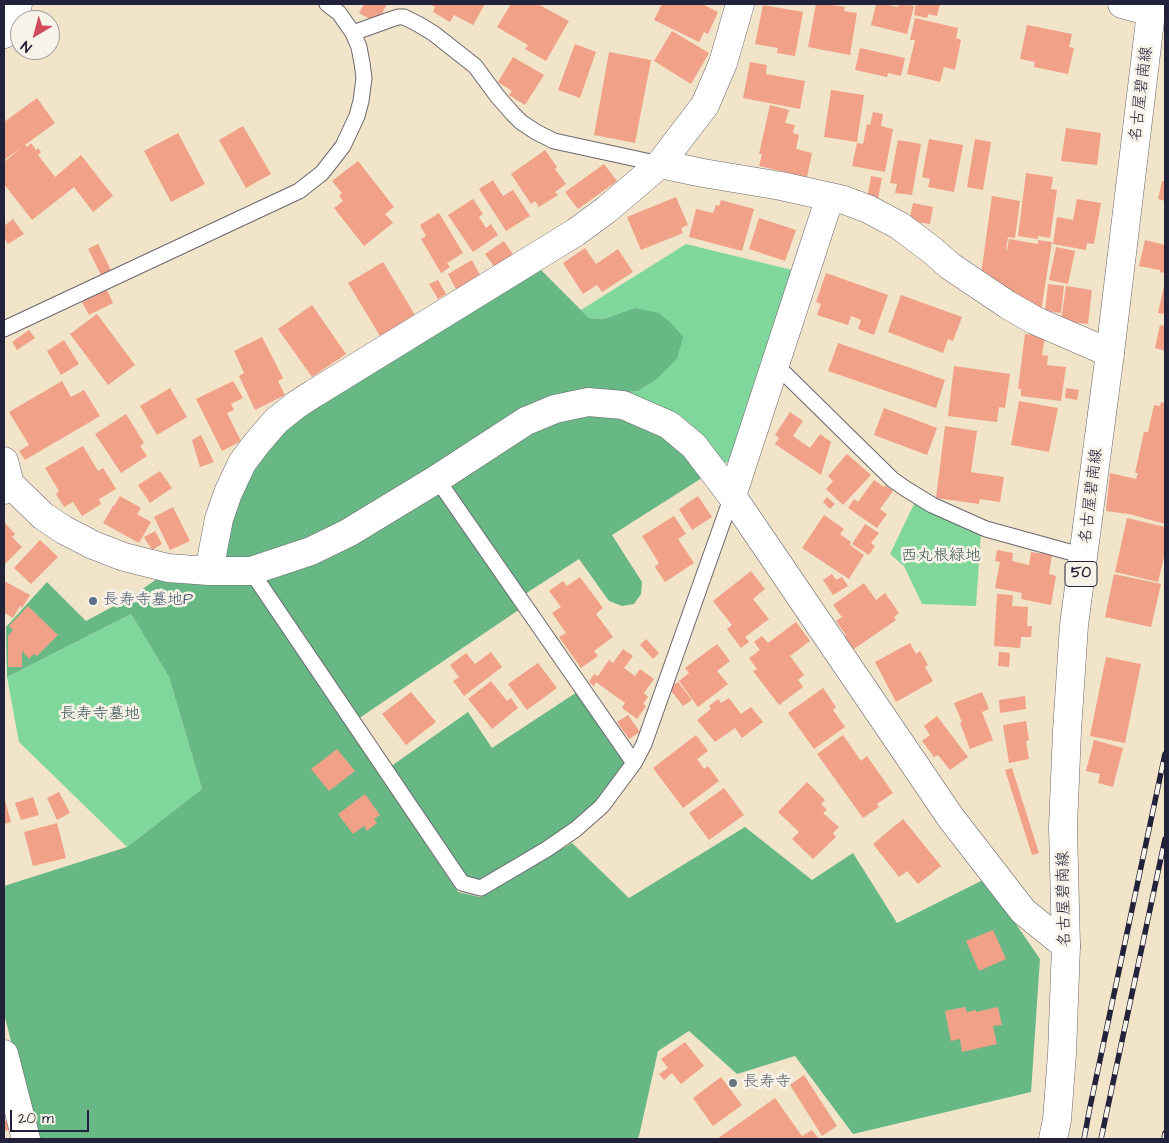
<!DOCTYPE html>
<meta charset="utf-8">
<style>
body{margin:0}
#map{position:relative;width:1169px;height:1143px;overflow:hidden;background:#f1e4c9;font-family:"Architects Daughter",sans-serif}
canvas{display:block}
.frame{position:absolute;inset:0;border:5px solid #22223b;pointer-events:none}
.north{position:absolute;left:10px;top:10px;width:50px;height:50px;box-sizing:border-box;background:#f7f3e8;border:1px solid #a29fa3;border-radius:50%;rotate:217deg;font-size:14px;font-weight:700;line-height:20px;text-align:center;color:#22223b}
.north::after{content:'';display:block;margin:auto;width:18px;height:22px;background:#d1495b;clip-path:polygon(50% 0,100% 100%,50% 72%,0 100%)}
.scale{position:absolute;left:10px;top:1110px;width:79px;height:22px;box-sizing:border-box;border:2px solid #22223b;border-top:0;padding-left:6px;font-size:15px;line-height:18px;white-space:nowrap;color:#22223b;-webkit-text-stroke:4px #f7f3e8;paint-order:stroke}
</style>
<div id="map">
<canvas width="1169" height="1143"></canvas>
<div class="frame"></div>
<div class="north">N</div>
<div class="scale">20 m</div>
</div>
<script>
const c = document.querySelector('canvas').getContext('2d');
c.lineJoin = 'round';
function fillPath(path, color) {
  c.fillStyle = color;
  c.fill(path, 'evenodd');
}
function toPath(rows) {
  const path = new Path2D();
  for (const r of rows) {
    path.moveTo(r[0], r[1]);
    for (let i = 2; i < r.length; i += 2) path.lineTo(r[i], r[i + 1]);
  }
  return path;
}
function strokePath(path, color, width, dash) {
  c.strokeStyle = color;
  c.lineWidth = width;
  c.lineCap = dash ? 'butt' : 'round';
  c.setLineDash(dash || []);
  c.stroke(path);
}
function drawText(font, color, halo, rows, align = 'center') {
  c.font = font + ' "Architects Daughter","Klee One",sans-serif';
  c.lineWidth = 5;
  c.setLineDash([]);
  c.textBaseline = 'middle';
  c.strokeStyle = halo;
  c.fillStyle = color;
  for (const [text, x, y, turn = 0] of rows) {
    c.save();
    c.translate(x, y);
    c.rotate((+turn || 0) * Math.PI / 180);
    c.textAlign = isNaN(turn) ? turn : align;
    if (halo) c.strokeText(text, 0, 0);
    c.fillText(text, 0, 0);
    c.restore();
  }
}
fillPath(toPath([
 [686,244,796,271,734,461,722,463,619,393,638,391,656,380,677,359,613,316,602,319,589,318,581,310],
 [915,502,981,533,976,606,922,604,904,566,890,554],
 [131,614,169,677,202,789,127,847,19,742,7,677]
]), '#7fd79c');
fillPath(toPath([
 [538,267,589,318,602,319,613,316,635,308,659,313,672,324,683,337,677,359,656,380,638,391,619,393,588,390,318,538,228,563,220,552,226,522,269,437],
 [605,414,628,418,657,431,683,450,705,476,612,535,642,582,641,594,634,604,622,606,609,601,579,559,525,594,448,484,536,427,570,416],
 [438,489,520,609,358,719,266,585,268,574],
 [160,577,248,579,458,892,480,897,572,843,629,898,745,827,812,880,853,853,897,923,985,879,1040,959,1031,1092,853,1134,795,1056,737,1074,689,1031,658,1051,639,1136,637,1139,37,1139,4,1014,4,886,127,847,202,789,169,677,131,614,7,677,6,627,47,582,86,621,129,598],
 [577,692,626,765,590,809,543,843,479,880,466,877,390,767,468,712,492,748]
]), '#67b884');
fillPath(toPath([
 [364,4,387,4,380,17,368,18,359,13],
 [430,4,485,4,473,25,454,15,450,22,433,12,435,7],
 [511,4,538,4,569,21,546,61,525,49,528,45,497,27],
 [662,4,702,4,718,12,708,34,704,32,699,42,654,20],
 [816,4,826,4,845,7,844,11,857,13,850,55,808,47],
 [876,4,884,4,898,7,899,4,905,4,914,6,907,34,871,25],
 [916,4,940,4,937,16,928,14,927,18,914,15],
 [763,5,803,12,795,56,777,53,778,48,755,44],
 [915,18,958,28,956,38,961,40,955,70,944,67,940,82,907,74,915,40,910,40],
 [1027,25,1072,34,1069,47,1074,48,1068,74,1034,67,1035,62,1020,59],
 [672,31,709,53,691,84,654,61],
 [575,44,596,52,580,98,558,90],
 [860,48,905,58,901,76,888,73,887,77,855,70],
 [609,52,651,60,635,143,594,135],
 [513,57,544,75,525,105,509,95,512,91,498,82],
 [750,62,767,65,766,74,805,81,800,109,743,98],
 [831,90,864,95,857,142,824,137],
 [37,98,55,123,25,145,27,147,31,143,36,150,38,148,41,152,38,155,55,177,81,155,113,196,93,212,74,187,32,220,4,184,4,162,21,148,4,160,4,122],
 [770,105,789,110,785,123,795,125,793,133,799,135,796,149,812,153,807,177,759,166,762,154,759,154],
 [873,112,883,114,881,126,893,129,885,172,852,166,857,143,863,144,867,124,870,125],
 [243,126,271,174,246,188,219,140],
 [1066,128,1101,133,1097,165,1061,161],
 [178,133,205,184,171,202,144,151],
 [929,139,963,145,954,192,928,187,930,179,922,177],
 [975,139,991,142,983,190,967,187],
 [898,140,921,144,912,195,895,193,897,184,890,183],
 [545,150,557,167,555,169,566,184,555,192,558,195,539,207,535,201,531,204,511,174],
 [358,161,394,207,385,214,393,223,364,246,334,208,343,201,339,196,342,193,332,181],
 [604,164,617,181,578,209,565,192],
 [1026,173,1053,177,1051,189,1057,190,1050,238,1038,236,1038,239,1018,236],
 [871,176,882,178,877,204,867,199],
 [493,180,503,196,513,190,530,216,506,231,479,189],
 [1162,181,1165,181,1165,201,1158,199],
 [992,196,1020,201,1015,238,1008,237,1006,250,1007,250,1009,239,1038,244,1038,240,1052,242,1041,311,981,274],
 [676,197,688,225,681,228,683,233,641,250,627,217],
 [473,199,483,214,479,217,486,228,491,224,498,235,473,252,448,215],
 [1077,199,1101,203,1094,244,1087,243,1086,250,1053,244,1057,217,1073,220],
 [721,200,754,209,742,251,689,237,696,209,713,213,716,205,719,206],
 [913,203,933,207,930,224,909,221],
 [439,213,463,253,447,263,450,267,441,273,421,239,426,236,420,225],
 [759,218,796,230,785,261,749,249],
 [13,219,24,234,8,244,4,238,4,226],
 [1145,240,1165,245,1165,273,1160,272,1160,270,1139,266],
 [504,241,514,256,496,269,485,254],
 [98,244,111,270,101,275,88,249],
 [1056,247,1075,251,1068,284,1049,280],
 [585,248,596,264,618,249,633,272,602,292,597,285,583,294,563,263],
 [472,260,481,277,457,291,448,274],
 [383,262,415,315,380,336,348,283],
 [826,273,888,295,874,335,858,329,861,320,851,316,848,325,817,315,821,304,816,302],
 [438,280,446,294,438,299,429,284],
 [1048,284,1064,286,1061,313,1045,311],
 [1066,286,1092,290,1088,324,1061,321],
 [1164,286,1165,286,1165,314,1158,313],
 [107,290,113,303,89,315,82,302],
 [901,295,962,317,953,341,948,339,943,353,888,332],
 [312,305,346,354,312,377,278,329],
 [97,314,135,365,108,385,70,334],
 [1160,325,1165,326,1165,351,1155,348],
 [29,330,35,338,17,350,12,342],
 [1025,334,1045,337,1042,355,1048,356,1047,365,1066,367,1061,401,1021,396,1021,389,1018,389],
 [262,337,283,378,278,381,285,395,255,410,239,376,244,373,234,351],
 [64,340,79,364,61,375,47,351],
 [838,343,945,380,936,408,828,371],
 [954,366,1010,374,1005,408,999,407,997,422,948,416],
 [62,381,71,397,84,390,100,416,25,460,19,451,29,445,9,412],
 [233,381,243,398,231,404,234,410,227,413,241,441,222,451,196,399],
 [170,388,187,417,157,435,140,406],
 [1066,388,1079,390,1077,400,1065,398],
 [1019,401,1058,408,1049,452,1011,445],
 [1161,402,1165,403,1165,524,1129,514,1106,511,1110,473,1136,479,1138,473,1135,473,1144,432,1148,432,1154,405,1160,406],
 [884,408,937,428,927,455,874,435],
 [790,412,803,421,793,436,810,448,820,434,831,442,821,475,775,444,779,438,775,435],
 [126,414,144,443,140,446,147,456,121,473,95,434],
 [945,426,977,431,971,472,1004,477,1000,502,980,499,979,504,936,498],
 [201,435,214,462,200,467,192,440],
 [83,446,98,471,103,468,116,489,99,499,101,504,82,516,73,502,64,507,56,494,59,491,45,468],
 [847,454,871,475,843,505,826,489,833,481,828,476],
 [160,471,172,488,150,503,138,485],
 [874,480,884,487,885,485,893,491,880,509,887,514,877,528,848,508,854,499,858,502],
 [120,496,141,508,137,514,151,522,139,543,103,523,113,506,114,506],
 [698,496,712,517,692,530,679,509],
 [827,497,835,504,830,509,823,502],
 [173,507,190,541,170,550,154,517],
 [824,515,844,529,840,534,851,542,850,545,864,555,849,579,802,548],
 [674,516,686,534,678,539,694,563,665,582,655,567,659,563,642,536],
 [1127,518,1165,527,1165,553,1158,582,1115,572],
 [4,522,15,534,12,537,22,547,4,565],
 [865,524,879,533,871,543,875,546,869,555,852,544],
 [155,531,162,544,152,550,144,537],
 [40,540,58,557,31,584,14,568],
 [997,550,1013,553,1012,561,1029,565,1031,552,1052,555,1049,574,1056,576,1051,605,1021,599,1022,593,995,588,1000,562,995,561],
 [751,571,765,589,753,599,769,619,745,637,749,642,741,648,727,629,732,625,713,601],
 [832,574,836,580,842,577,848,586,833,595,823,580],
 [1114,574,1161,584,1151,627,1105,617],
 [580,577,603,608,596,614,613,637,594,651,598,656,581,668,559,637,566,633,552,613,561,607,549,591,563,581,567,586],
 [4,581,30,595,22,608,20,606,13,618,5,613,4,617],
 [864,583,876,600,885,593,899,613,894,617,896,620,851,651,842,638,846,635,836,621,842,617,833,605],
 [997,594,1013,595,1012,606,1028,607,1027,626,1032,626,1031,637,1021,637,1020,648,994,646],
 [28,606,58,635,37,656,34,654,29,659,22,651,22,667,8,667,8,636,13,630,9,626],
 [796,622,810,641,790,656,804,675,798,680,803,687,779,705,753,671,757,669,749,658,760,650,754,642,762,636,768,643],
 [646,639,659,653,653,659,640,645],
 [910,643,916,654,920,651,928,665,925,667,933,681,896,702,875,662],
 [717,644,730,661,717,671,728,684,698,707,679,681,689,673,685,668],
 [623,649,633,656,624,668,635,676,640,669,654,679,644,693,648,697,643,704,646,706,637,719,622,708,625,703,596,682,594,686,589,682,594,674,598,676,609,660,613,663],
 [491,652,502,667,464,696,453,681,459,677,450,665,466,653,475,664],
 [999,652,1010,653,1009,667,998,666],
 [1106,657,1141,664,1125,743,1090,736],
 [538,663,557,688,527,710,508,684],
 [491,681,507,701,511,698,518,708,492,729,468,699],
 [678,682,692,700,683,706,669,688],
 [823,688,836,707,833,710,845,727,814,749,788,713],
 [411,692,436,722,406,745,382,714],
 [982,692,989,709,982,712,993,740,970,749,960,723,962,722,954,703],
 [1025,696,1026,709,1000,713,999,700],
 [729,698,741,714,751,707,763,722,742,738,735,728,715,742,697,720,711,709,709,706,718,699,721,703],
 [628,715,640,732,629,739,617,722],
 [937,716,968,757,950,770,938,755,934,757,922,741,930,735,924,726],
 [1026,721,1029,740,1026,741,1029,759,1009,763,1003,725],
 [696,735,708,751,697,759,704,769,708,766,719,781,683,808,653,768],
 [843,735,861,761,867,756,893,793,877,804,879,807,863,818,817,754],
 [1094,740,1123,748,1113,787,1098,783,1100,774,1086,771],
 [337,749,355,771,329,791,311,769],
 [1012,768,1039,853,1032,855,1005,770],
 [807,782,825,800,821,804,827,810,823,813,839,827,833,833,836,837,813,859,792,839,799,832,778,812],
 [724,788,744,815,709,840,689,813],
 [59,792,70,813,57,820,47,798],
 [365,794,380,815,374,819,377,823,367,831,364,826,353,834,338,814],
 [4,797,11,822,4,824],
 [33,797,39,815,21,820,15,803],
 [903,819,941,866,918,884,907,871,899,877,873,844],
 [57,823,66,858,33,866,24,832],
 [993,930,1006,959,979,971,966,941],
 [965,1007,967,1012,976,1010,976,1012,998,1007,1002,1025,993,1026,997,1044,962,1052,960,1039,951,1041,945,1011],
 [685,1042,704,1066,681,1084,672,1073,664,1080,659,1074,668,1068,661,1059],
 [804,1075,837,1126,822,1136,790,1085],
 [721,1077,742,1105,713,1126,693,1098],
 [775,1098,802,1136,812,1130,819,1139,717,1139],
 [8,1120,9,1130,4,1131,4,1121]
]), '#f0a187');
const lane = toPath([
 [353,33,389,20,398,17,404,17,418,24,433,33,475,66,498,97,513,114,521,122,536,132,554,141,660,164],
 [4,329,299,191,322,173,343,146,357,116,361,101,364,78,362,63,359,47,353,33,339,13,327,4],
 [774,363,893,480,906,489,932,505,986,529,1084,556],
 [437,479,634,763],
 [251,571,462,883,481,888,547,849,576,829,602,806,634,763,644,744,732,496]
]);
const street = toPath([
 [1122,4,1151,12],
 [4,34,18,4],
 [660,164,703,173,781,186,844,200,868,209,900,226,933,251,950,266,1008,305,1034,320,1110,353],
 [4,461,10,484,4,490],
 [10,484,43,516,64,530,93,545,124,557,168,568,209,571,251,571,311,551,348,533,437,479,526,421,555,409,588,402,623,405,669,425,694,446,732,496,951,818,1023,911,1066,946],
 [732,496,830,197],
 [209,571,219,519,228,493,242,463,257,443,276,421,296,405,313,394,576,232,606,210,660,164,705,105,723,63,740,4],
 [4,1054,26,1139]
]);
const primary = toPath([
 [1053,1139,1057,1120,1062,1054,1066,946,1063,827,1067,731,1074,625,1110,353,1152,4]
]);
strokePath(lane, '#6a666d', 17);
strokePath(street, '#6a666d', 29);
strokePath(primary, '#6a666d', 29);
strokePath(lane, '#fff', 15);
strokePath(street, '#fff', 28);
strokePath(primary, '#fff', 28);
const rail = toPath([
 [1084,1139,1090,1107,1165,754],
 [1101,1139,1165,839],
 [1164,1139,1165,1133]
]);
strokePath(rail, '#22223b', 5.5);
strokePath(rail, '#f7f3e8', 4, [11]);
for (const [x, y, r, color] of [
 [93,601,5,"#5c6f8a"],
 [733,1083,5,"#6b7280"]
]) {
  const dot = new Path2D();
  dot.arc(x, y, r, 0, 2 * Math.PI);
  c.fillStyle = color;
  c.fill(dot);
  strokePath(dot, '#f7f3e8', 2);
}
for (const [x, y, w] of [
 [1081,574,32]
]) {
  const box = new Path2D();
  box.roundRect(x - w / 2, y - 12.5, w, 25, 4);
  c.fillStyle = '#f7f3e8';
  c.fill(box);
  strokePath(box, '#22223b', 1);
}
drawText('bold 15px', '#22223b', null, [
 ["50",1081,574]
]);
drawText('16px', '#22223b', '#f7f3e8', [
 ["名古屋碧南線",1142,94,-83],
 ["名古屋碧南線",1092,496,-83],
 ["名古屋碧南線",1065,899,-91]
]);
drawText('16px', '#3e5858', '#f7f3e8', [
 ["西丸根緑地",941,557],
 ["長寿寺墓地",100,715]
]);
drawText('16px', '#4e5e75', '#f7f3e8', [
 ["長寿寺墓地P",103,601]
], 'left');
drawText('16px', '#5b616d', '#f7f3e8', [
 ["長寿寺",743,1083]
], 'left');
</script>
